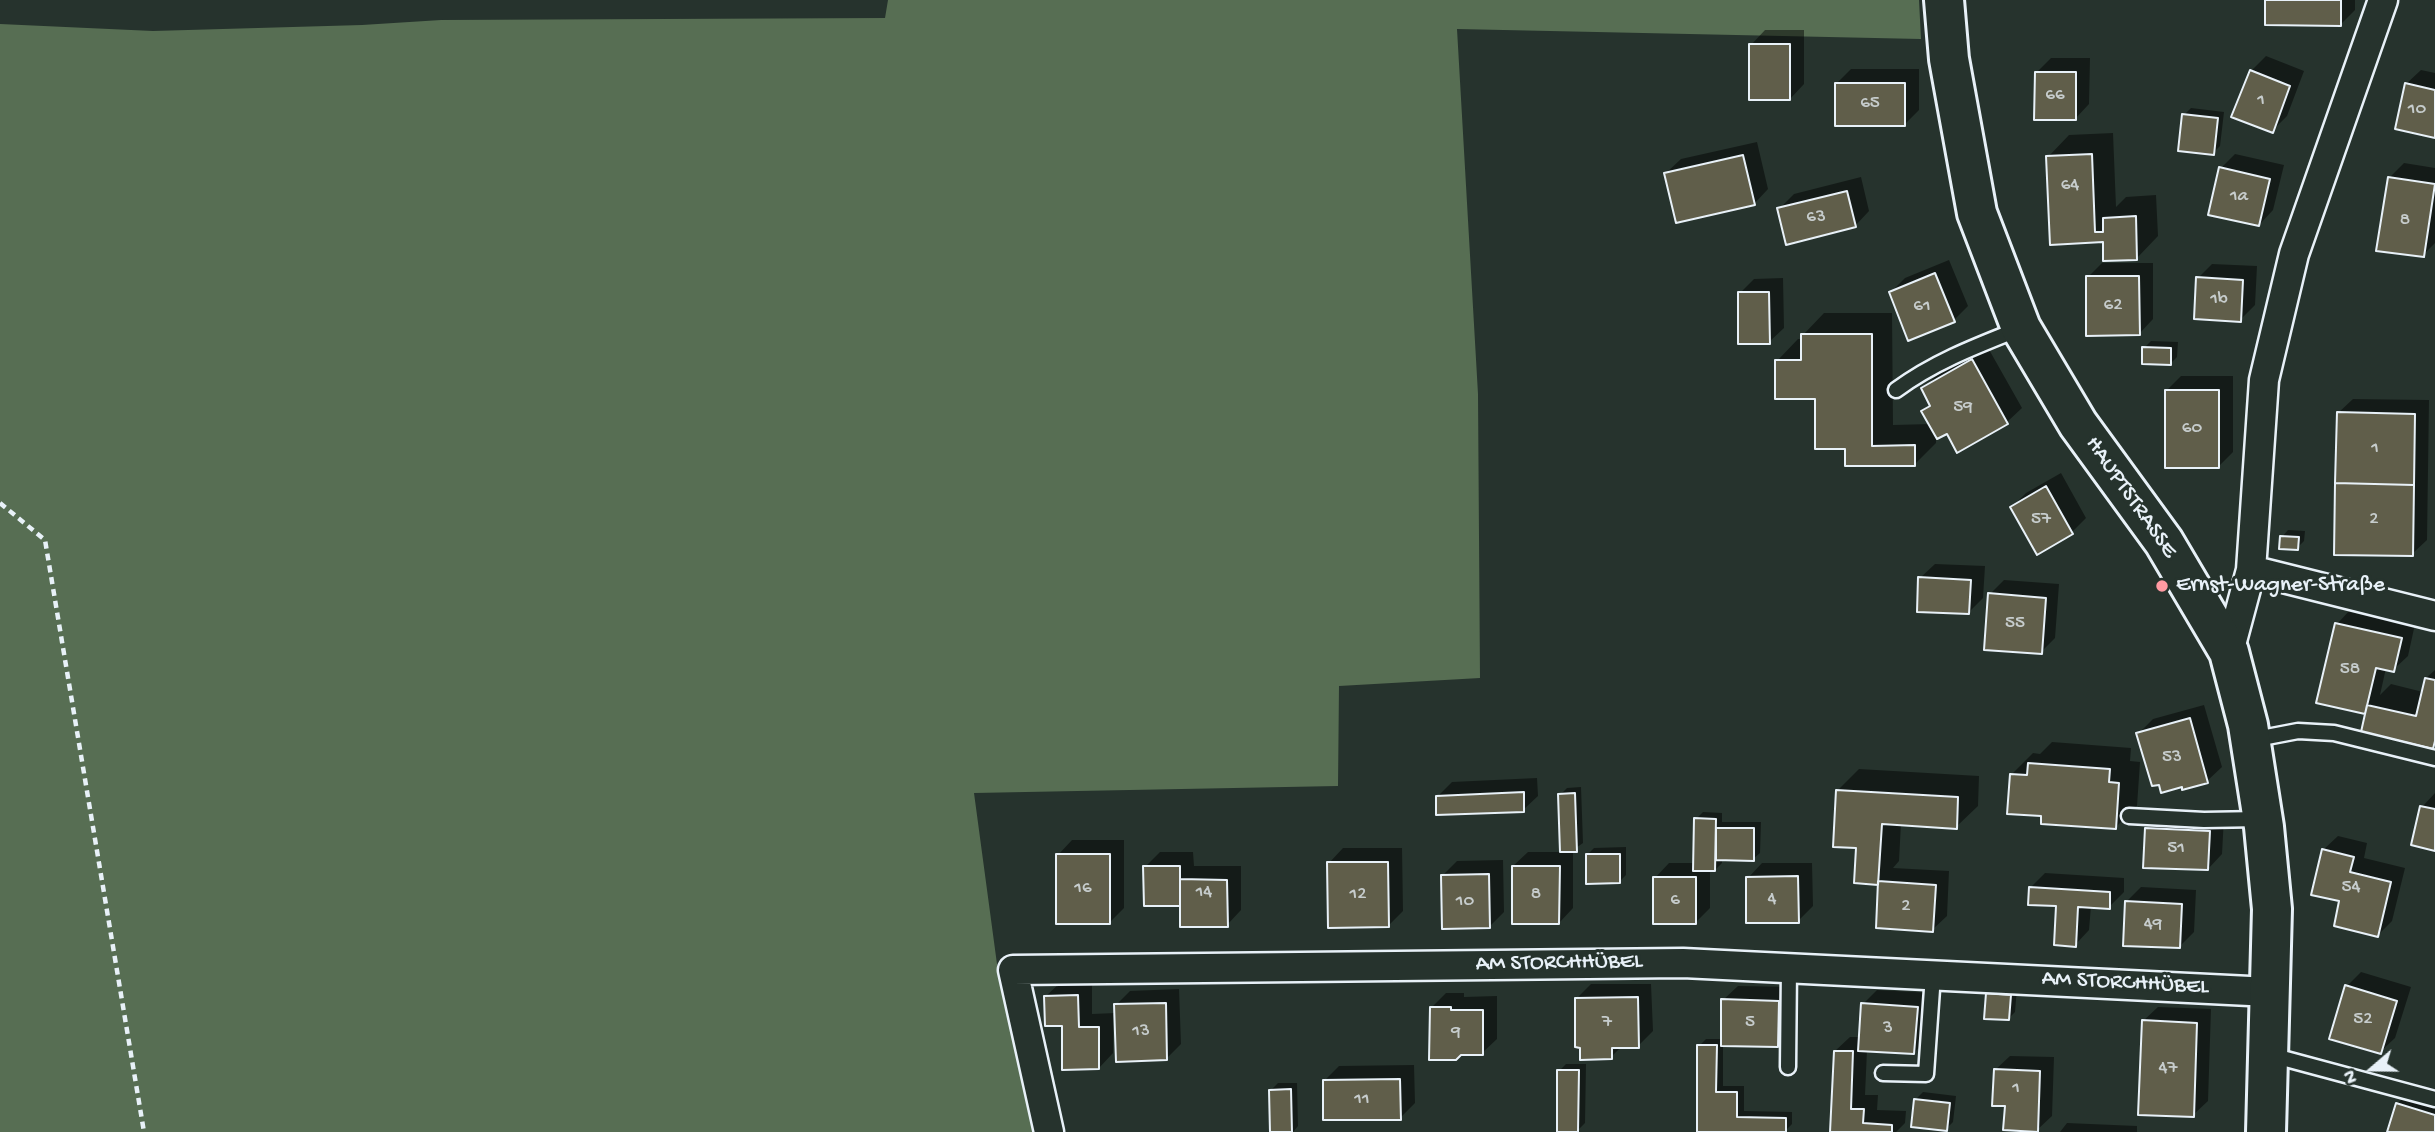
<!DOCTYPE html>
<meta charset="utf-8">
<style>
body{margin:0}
#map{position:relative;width:2435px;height:1132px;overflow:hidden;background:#26332d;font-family:"Gochi Hand",sans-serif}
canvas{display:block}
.north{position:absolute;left:2337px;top:1034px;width:70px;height:70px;-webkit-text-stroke:5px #26332d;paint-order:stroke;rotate:250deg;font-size:19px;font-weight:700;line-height:28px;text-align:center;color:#e8f1f8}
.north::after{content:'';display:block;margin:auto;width:24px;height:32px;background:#e8f1f8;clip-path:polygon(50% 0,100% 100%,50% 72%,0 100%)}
</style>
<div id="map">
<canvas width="2435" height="1132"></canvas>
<div class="north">N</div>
</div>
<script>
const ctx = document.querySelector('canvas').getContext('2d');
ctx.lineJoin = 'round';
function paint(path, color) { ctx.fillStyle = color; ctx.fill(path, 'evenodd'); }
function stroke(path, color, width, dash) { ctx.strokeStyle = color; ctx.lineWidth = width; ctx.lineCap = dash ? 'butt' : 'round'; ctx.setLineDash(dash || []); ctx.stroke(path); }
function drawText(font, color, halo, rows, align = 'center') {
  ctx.font = font + ' "Gochi Hand",sans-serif'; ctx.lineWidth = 6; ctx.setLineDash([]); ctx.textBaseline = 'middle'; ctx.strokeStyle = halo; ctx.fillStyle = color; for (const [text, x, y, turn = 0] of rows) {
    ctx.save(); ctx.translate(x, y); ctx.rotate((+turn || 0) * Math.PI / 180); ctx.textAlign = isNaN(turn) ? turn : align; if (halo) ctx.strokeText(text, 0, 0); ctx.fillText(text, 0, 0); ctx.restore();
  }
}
const green = new Path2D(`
 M888,0H1919L1921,39L1457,29L1478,394L1480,678L1339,686L1338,786L974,793L999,979L1033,1132H0V24L153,31L362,25L441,20L885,18Z`);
const shadow = new Path2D(`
 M2267,0H2355V10L2340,25Z
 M1765,30H1804V84L1790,99L1751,45Z
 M2266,56L2304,71L2287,116L2272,131L2251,71Z
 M2051,58H2090L2089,104L2075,119L2036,73Z
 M1851,69H1919V110L1905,124L1837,83Z
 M2421,70L2435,73V136L2406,84Z
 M2191,108L2224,112L2220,146L2213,153L2184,115Z
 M2113,133L2116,207L2126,197L2156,195L2158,236L2137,258L2104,241L2052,243L2048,157L2069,135Z
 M1757,142L1768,189L1754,204L1666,173L1681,159Z
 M2235,154L2284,165L2273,210L2259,225L2221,168Z
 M2404,163L2435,168V243L2423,255L2389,178Z
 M1861,177L1869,211L1855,226L1779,209L1794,194Z
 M1949,260L1968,306L1954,320L1891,292L1905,278Z
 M2102,263H2153V319L2139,334L2088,277Z
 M2212,264L2257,266L2255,305L2240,320L2198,278Z
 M1783,278L1784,328L1769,342L1740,293L1754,279Z
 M1824,313H1892L1893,425L1931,424L1923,411L1931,404L1923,389L1938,374L1987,346L2022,408L2007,422L1958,450L1947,431L1936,438V443L1915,464L1847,447L1816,397L1777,361L1798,339H1803V335Z
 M2151,341L2178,342L2177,357L2170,364L2144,348Z
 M2181,376H2233V452L2218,467L2167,390Z
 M2353,399L2429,400L2427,540L2412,554L2338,413Z
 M2061,473L2086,518L2072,532L2012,507L2026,493Z
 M2288,530L2305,531L2304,541L2297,548L2282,537Z
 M1935,564L1985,566L1983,598L1969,612L1920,578Z
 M2004,580L2059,584L2055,638L2041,652L1990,594Z
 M2351,609L2415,624L2408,656L2393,670L2386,668L2380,695L2391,684L2423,692L2426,678L2435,670V745L2432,747L2367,713L2337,624Z
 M2204,705L2222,767L2207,781L2138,734L2153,719Z
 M2052,742L2131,748L2130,761L2140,762L2137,806L2116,827L2043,815L2011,775L2033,753L2040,754Z
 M1859,769L1979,776L1978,806L1956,827L1901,823L1899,861L1893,868L1949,871L1947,916L1932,930L1880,883L1856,882L1858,846L1838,790Z
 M1537,778L1538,796L1523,810L1438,796L1452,782Z
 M1581,787L1583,843L1573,850V908L1559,923L1513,866L1528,852H1562L1560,795L1567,788Z
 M2435,793V849L2422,807Z
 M1703,812L1722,813V822H1761L1760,853L1753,859H1722V863L1715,870H1710V908L1696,922L1655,878L1669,863H1695L1696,819Z
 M2161,814L2224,817L2222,854L2208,869L2147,829Z
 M2338,836L2367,843L2364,858L2405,868L2392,921L2378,935L2342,900L2323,850Z
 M1072,840H1124V908L1110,922L1058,855Z
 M1626,847V875L1619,882L1587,855L1594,848Z
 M1343,848H1402L1403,911L1389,925L1329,863Z
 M1160,852H1193L1194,866H1241V910L1227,925L1182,904L1145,867Z
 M1503,860L1504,912L1489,927L1442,876L1457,861Z
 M1762,863H1812L1813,906L1798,921L1748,878Z
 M2045,873L2124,878V892L2109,907L2091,906L2089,930L2075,945L2058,904L2030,888Z
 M2141,887L2196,890L2194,932L2179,947L2127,901Z
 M2361,972L2411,987L2395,1038L2380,1052L2347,986Z
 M1092,981V1014L1116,1013V1005L1130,991L1179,989L1181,1044L1167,1058L1116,1014H1113V1053L1099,1068L1063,1024L1046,996L1061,982Z
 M1591,984H1651L1653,1031L1638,1046H1622L1611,1057L1576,999Z
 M1738,986L1793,987L1791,1031L1777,1046L1723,1044V1086H1744V1111L1792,1112V1124L1785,1131H1698L1699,1046L1706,1039H1722L1723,1000Z
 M1995,987L2017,988L2015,1012L2008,1019L1988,994Z
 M1877,990L1932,993L1928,1038L1914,1053L1867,1050L1865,1095H1878L1877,1110L1906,1111L1905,1123L1896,1132H1832L1835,1051L1850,1037H1861L1863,1004Z
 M1446,993H1464V997L1497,996V1039L1482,1053L1431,1008Z
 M2158,1007L2211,1009L2208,1101L2193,1115L2143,1021Z
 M2010,1056L2054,1057L2052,1116L2037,1130L2006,1105L1995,1070Z
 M1566,1064H1586L1585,1123L1578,1130L1559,1071Z
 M1414,1065L1415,1103L1400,1118L1324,1081L1339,1066Z
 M1278,1083H1297L1298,1126L1293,1132H1271V1090Z
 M2412,1089L2435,1097V1132H2389L2397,1104Z
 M1923,1092L1956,1096L1953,1122L1946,1129L1916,1099Z
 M2067,1123L2137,1126V1132H2060Z`);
const building = new Path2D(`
 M2265,0H2341V26L2265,25Z
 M1749,44H1790V100H1749Z
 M2250,70L2290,86L2273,133L2231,117Z
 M2035,72H2076V120H2034Z
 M1835,83H1905V126H1835Z
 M2405,83L2435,90V138L2395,129Z
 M2182,114L2218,118L2214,155L2178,151Z
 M2092,154L2095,232H2103V218L2136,216L2137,260L2103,261V242L2050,245L2046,156Z
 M1743,155L1755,205L1676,223L1664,173Z
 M2219,167L2270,179L2259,226L2208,215Z
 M2388,177L2435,184L2424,257L2376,251Z
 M1847,191L1856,227L1786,245L1777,208Z
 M1935,273L1955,322L1908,341L1889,292Z
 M2086,276H2139L2140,335L2086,336Z
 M2196,277L2243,280L2241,322L2194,319Z
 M1738,292H1769L1770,344H1738Z
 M1801,334H1872V446L1915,445V466H1845V449H1815V399H1775V360H1801Z
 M2142,347L2171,348V365L2142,364Z
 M1972,359L2008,424L1957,453L1947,434L1937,439L1921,411L1930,406L1921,388Z
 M2165,390H2219V468H2165Z
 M2337,412L2415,414L2414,485L2335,483Z
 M2335,483L2414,485L2413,556L2334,555Z
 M2046,486L2073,534L2037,555L2010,507Z
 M2280,536L2299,537L2298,550L2279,549Z
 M1918,577L1971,580L1969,614L1917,612Z
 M1988,593L2046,598L2042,654L1984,650Z
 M2335,623L2402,638L2394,672L2376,668L2365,714L2316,703Z
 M2425,678L2435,680V741L2433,749L2361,732L2367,705L2416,716Z
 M2190,718L2208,783L2182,790V787L2161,793L2159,785L2152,786L2136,733Z
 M2028,763L2110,769L2109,782L2119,783L2116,829L2041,824V816L2007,814L2010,774L2027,775Z
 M1836,790L1958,797L1957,829L1882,824L1878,885L1854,883L1856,848L1833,847Z
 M1524,792V812L1436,815V796Z
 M1575,793L1577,852H1560L1558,794Z
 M2420,806L2435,809V851L2411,845Z
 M1694,818L1716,819L1715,871H1693Z
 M1716,828H1754V861L1716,860Z
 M2145,828L2210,831L2208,870L2143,868Z
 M2322,849L2354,857L2350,872L2391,882L2378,937L2334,926L2339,901L2311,895Z
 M1056,854H1110V924H1056Z
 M1586,854H1620V883L1586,884Z
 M1327,862H1388L1389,927L1328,928Z
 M1143,866H1180V906H1144Z
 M1512,866H1560L1559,924H1512Z
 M1489,874L1490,928L1442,929L1441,875Z
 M1798,876L1799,923H1746V877Z
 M1653,877H1696V924H1653Z
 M1180,879L1227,880L1228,927H1180Z
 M1878,881L1936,885L1933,932L1876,928Z
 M2029,887L2110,892V909L2078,907L2076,947L2054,945L2056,906L2028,905Z
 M2125,901L2182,904L2180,948L2123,946Z
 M2345,985L2397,1001L2381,1054L2329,1039Z
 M1986,993L2011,995L2009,1020L1984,1019Z
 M1078,995L1079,1027H1099V1069L1062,1070V1026H1045L1044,996Z
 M1638,997L1639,1048H1612V1059L1580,1060V1048L1575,1047V998Z
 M1721,999L1779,1001L1778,1047L1721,1046Z
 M1166,1003L1167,1060L1116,1062L1114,1004Z
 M1861,1003L1918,1007L1914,1054L1858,1051Z
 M1430,1007H1451V1010H1483V1055H1461L1456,1060H1429Z
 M2142,1020L2197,1023L2194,1117L2138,1115Z
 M1697,1045H1717L1716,1092H1737V1117L1786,1118V1132H1697Z
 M1834,1051H1853L1851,1109H1864L1863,1123L1892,1125V1132H1830Z
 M1994,1069L2040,1071L2038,1132L2003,1130L2005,1106H1992Z
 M1557,1070H1579L1578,1132H1557Z
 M1400,1079L1401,1120H1323V1080Z
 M1291,1089L1292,1132H1270L1269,1090Z
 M1914,1099L1950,1103L1947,1131L1911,1127Z
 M2396,1103L2435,1115V1132H2387Z`);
const path = new Path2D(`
 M0,503L45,540L144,1132`);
const lane = new Path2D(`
 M1896,390C1934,362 1976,346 2019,329
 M2251,740L2298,731L2334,733L2435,758
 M2129,816L2204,820L2260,819
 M2271,1055L2435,1099
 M1788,1067L1789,968
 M1883,1073L1926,1074L1933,975`);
const street = new Path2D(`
 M2251,570L2435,616
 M2229,652L2251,570L2264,380L2294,254L2383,0
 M1049,1132L1013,970L1683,963L2270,992`);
const secondary = new Path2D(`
 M1944,0L1949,59L1977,213L2021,328L2078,424L2164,542L2229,652L2248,725L2264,827L2272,909L2266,1132`);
const markers = [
 [2162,586,7,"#ff9aa2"]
];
const numberNames = [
 ["66",2055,96],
 ["1",2261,101],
 ["65",1870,104],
 ["10",2417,110],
 ["64",2070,186],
 ["1a",2239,197],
 ["63",1816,218],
 ["8",2405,221],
 ["1b",2219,300],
 ["62",2113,306],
 ["61",1922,307],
 ["59",1963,408],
 ["60",2192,429],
 ["1",2375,449],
 ["57",2041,520],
 ["2",2374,520],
 ["55",2015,624],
 ["58",2350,670],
 ["53",2172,758],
 ["51",2176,849],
 ["54",2351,888],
 ["16",1083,889],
 ["14",1204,893],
 ["12",1358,895],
 ["8",1536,895],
 ["4",1772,900],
 ["6",1675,901],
 ["10",1465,902],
 ["2",1906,907],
 ["49",2153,925],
 ["52",2363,1020],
 ["7",1607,1023],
 ["5",1750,1023],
 ["3",1888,1029],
 ["13",1141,1032],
 ["9",1456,1033],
 ["47",2168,1069],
 ["1",2016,1089],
 ["11",1362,1100]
];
const streetNames = [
 ["HAUPTSTRASSE",2130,498,55],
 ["AM STORCHHÜBEL",1559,964,-1],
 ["AM STORCHHÜBEL",2125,984,3]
];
const poiNames = [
 ["Ernst-Wagner-Straße",2176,586]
];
paint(green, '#576e53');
paint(shadow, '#0007');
paint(building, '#605e4a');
stroke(building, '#e8f1f8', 2);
stroke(lane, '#e8f1f8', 19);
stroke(street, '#e8f1f8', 33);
stroke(secondary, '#e8f1f8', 44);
stroke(path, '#e8f1f8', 4.5, [7, 5]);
stroke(lane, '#26332d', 14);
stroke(street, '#26332d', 28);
stroke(secondary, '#26332d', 38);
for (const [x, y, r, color] of markers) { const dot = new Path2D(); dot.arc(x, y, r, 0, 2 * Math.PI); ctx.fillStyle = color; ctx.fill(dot); stroke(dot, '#26332d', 2.5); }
drawText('19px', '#c6cccc', null, numberNames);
drawText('23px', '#e8f1f8', '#26332d', streetNames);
drawText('23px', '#e8f1f8', '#26332d', poiNames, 'left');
</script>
